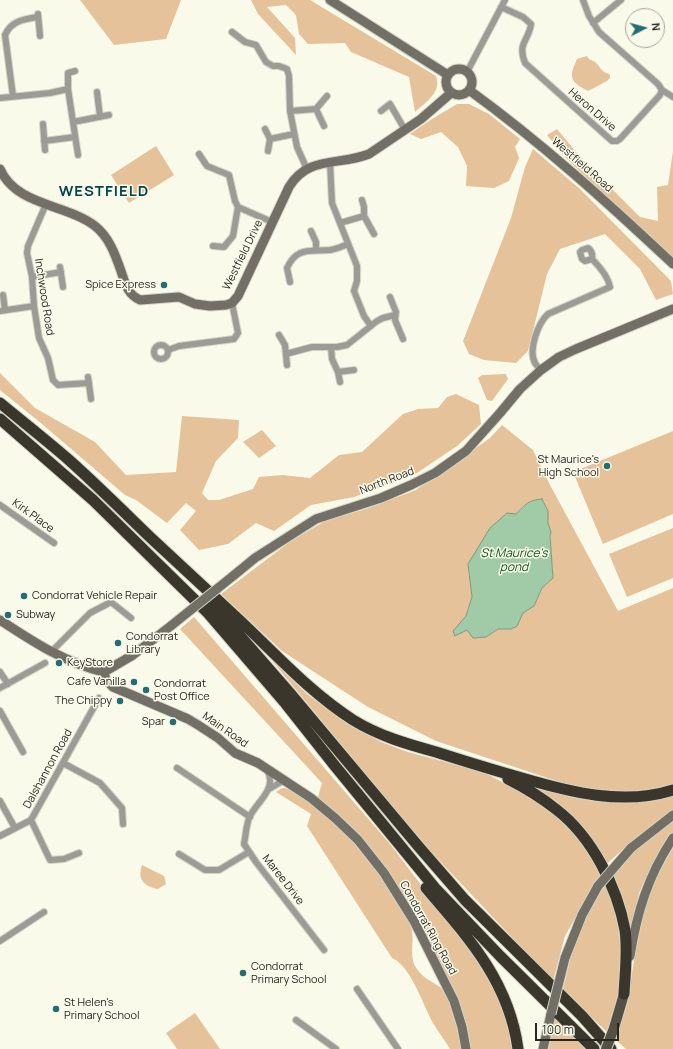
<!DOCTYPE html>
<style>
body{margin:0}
#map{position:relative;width:673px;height:1049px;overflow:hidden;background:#f9faea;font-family:Manrope,sans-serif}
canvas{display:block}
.north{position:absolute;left:625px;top:8px;width:40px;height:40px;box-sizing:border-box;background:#f9faea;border:1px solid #a5a69a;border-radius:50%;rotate:84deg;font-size:11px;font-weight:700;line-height:16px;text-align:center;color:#272722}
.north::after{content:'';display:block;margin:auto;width:14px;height:18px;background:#236d75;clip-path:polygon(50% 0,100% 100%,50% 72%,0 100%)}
.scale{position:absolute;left:535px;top:1023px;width:84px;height:18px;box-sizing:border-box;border:2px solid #272722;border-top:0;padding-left:5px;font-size:12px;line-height:14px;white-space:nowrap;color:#272722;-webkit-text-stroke:3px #f9faea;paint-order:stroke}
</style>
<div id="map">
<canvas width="673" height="1049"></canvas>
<div class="north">N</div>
<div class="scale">100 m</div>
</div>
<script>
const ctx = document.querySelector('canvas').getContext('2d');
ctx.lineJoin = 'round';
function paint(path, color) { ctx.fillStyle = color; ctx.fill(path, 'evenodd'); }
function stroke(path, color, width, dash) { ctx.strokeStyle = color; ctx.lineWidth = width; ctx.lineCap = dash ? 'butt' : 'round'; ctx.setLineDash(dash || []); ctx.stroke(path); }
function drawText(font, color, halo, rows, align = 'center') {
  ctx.font = font + ' Manrope,sans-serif'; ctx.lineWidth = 3; ctx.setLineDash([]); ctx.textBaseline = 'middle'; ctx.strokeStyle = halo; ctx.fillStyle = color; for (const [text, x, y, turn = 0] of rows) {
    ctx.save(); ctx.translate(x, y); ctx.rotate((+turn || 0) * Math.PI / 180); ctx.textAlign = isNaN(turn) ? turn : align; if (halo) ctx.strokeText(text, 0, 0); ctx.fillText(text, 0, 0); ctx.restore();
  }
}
const green = new Path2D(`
 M80,0H181L166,39L114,45Z
 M251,0H310L436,76C442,92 426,102 415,112L409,77L351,52L345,43L308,44L299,34L296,15L286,5L267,7L295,38L296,55L258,14Z
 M587,56L589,59C599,63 597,65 603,71C605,73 608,73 610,75V78L607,81L588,91C569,81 569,77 577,59Z
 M457,104H469L489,114L520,139L515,147L519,158L509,181L494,188L466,186L467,166L458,147L441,132L421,139L410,134L432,119Z
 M557,129L581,158L640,217L658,221L657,187L668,185L673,151V260L566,158L547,135Z
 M156,146L174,175L129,203L111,175Z
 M533,149L580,189L671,281L673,294L656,300L640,269L605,234L560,249L547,274L528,351L516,363L484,360L469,354L463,341L511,218L525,167Z
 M0,373L35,408L95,442L126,475L176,472L182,416L239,420L238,438L216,461L202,493L208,500H219L253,489L259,477L282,475L310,478L339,455L362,452L403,414L418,409L438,408L447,397L456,394L479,405L481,424L457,446L414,475L354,497L311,505L274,531L256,523L228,544L199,550L180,530L196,511L186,503L167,523L136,500L125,495L42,424L0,390Z
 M506,374L508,379L492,401L487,400L478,378L482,375Z
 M502,425L533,450L549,483L618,611L673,588V787L620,794L572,786L436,741L368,707L282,651L221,594L291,541L327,520L366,509L416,490L490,438ZM525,504L548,511V523L551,532L550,536L553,578L542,588L534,606L523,613L516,626L511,629H498L486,637L467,630L453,631L466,616L472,597L468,564Z
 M262,430L276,446L259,458L243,442Z
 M673,431V514L603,544L573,472Z
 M673,528V578L627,597L609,554Z
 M194,617L390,844L428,894L475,950L502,999L515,1049H470L459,1005L444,969L423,931L381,862L349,824L318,797L322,783L180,629Z
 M269,657L307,694L343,721L381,742L408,752L483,772L525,794L568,825L592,858L600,875L565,936L553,981L419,839Z
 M538,787L561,794H673V812L625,847L607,864L580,824L556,801L533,788Z
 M282,788C291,788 297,794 304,798C343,824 375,863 398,903C402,911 408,919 411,927C415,939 409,955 415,966C421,977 431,981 440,987C450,994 462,1037 463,1049H450C445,1040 438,1032 433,1023C423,1005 411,966 392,958L307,826L311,814L276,792Z
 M673,820V834L650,869L639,893L629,938L612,876L629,855Z
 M673,848V1049H626L616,1040L627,1004L640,924L649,890Z
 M142,865L164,876L166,884L158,889C144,886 137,880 142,865Z
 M606,884L616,911L622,941L621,993L608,1033L563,990L573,947L588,911Z
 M195,1013L220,1049H177L166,1033Z
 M555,1014L589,1049H549Z`);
const water = new Path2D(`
 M542,499L548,511V523L551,532L550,536L553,578L542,588L534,606L523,613L517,626L511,629H498L486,637L473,638L467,630L455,636L453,631L466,616L472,597L468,564L490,528L507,513L516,514C525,504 529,500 542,499Z`);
const street = new Path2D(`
 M501,7L523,17L531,24C529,41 517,42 525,63L612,141H617L620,139L660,95L662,90L658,84L599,32L589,16L583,0
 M38,14L40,36
 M593,23L621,0
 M232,32L245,42L256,45L266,62L273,66H279L287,69L289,76L290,111L297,147L307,169
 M75,71L68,73V89L78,155
 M467,72L505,0
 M662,90L673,97
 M97,92L100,117
 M13,96L5,35C11,21 24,19 38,17
 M0,98L50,93L68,89
 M316,109L324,126
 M290,111L316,109L327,96
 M381,111L390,104L405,130
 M73,122L109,115
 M43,124L45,150
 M265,129L270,139L268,151
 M270,139L294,134
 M44,141L75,137
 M199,154L207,166L229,175L235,201L238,207L272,222
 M330,162L332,203L357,266V281L354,291L364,316L371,326
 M362,200L364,207V216L374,234
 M46,204L28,246L27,253L32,277L34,306L39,338L48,358L53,380L58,385L89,383
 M340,223L364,216
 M311,231L316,242V250
 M213,246L224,247L233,236L238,207
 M60,267L63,287
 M32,277L61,272
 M290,282L287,268C297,246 311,252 330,250C336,249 343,246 348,244
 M3,295L5,310
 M390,297L396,312L395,320L403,339
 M0,311L34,306
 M279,335L285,345L287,365
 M154 352a7 7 0 1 1 14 0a7 7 0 1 1-14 0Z
 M331,347L332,359L338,372L340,382
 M168,350L179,346L234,339L238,333L232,303
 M286,354L312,347H337L347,345L377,321L383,318L395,315
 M541,370C539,368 536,365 535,363C528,350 538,323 548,314L610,287C608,276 600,267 592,259L585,261L582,259L580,252L582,250L588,248C592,251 593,254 592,259
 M338,372L354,370
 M88,377L91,399
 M0,505L54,543
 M51,652L90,613L111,602L131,618
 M0,672L8,684
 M0,688L45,663
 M0,711L23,752
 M63,763L100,783L122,808L123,824
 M177,768L250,817
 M267,770C278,788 257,802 250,816C246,824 246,835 244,844L256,862L324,950
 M269,789L281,782H287
 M0,801L15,828
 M31,820L50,860L64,859L79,853
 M0,836L31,820L99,698
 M179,854L205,870H219L249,852
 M0,941L44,912
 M357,989L398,1049
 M296,1020L336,1049`);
const secondary = new Path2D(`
 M330,0L448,75
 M446 82a13 13 0 1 1 26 0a13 13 0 1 1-26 0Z
 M469,90C542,143 608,203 673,264
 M0,169C16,206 67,204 95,226C109,237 115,254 121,271C125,283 127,294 140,300L179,297L195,304L210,306L226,305L232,303L238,296L289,187C308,155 340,166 369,154L421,119L451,93
 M233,576L255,558L316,519L381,498L411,485L435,473L466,451L500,413L520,389L541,370L559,357L576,349L673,309
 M0,620C32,641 65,663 104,672
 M104,672L106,680L113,687L188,719L198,725L218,738L235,753L258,763L311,798L335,818L358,840L384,873L414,921L454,1001L462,1027L466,1049
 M104,672L133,655L172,625
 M631,848L673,815
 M630,956C637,912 648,876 673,838
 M565,958L582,915L598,886
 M543,1049L551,1014`);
const primary = new Path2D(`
 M614,1028L624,994`);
const highway = new Path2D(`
 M0,403C23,422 46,440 69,460C97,485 124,512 151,538C179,564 207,590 234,615C273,651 308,691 353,720C379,736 407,744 436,752C464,761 493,770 522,778C570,792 623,806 673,790
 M0,419L93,500L207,612L286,704L335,766L435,888L500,956L594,1049
 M208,599L290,693L419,847L465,900L582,1016L611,1049
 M508,779C526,788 542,798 557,810C592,837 617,887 625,930C628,951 625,973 624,994
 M426,888C469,938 509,982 518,1049`);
const secondaryBridge = new Path2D(`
 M172,625L233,576
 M598,886L631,848
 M551,1014L565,958`);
const primaryBridge = new Path2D(`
 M606,1049L614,1028`);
const markers = [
 [164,285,4,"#236d75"],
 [607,466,4,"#236d75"],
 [24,596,4,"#236d75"],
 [8,615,4,"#236d75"],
 [118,643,4,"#236d75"],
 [59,663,4,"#236d75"],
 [134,682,4,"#236d75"],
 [146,690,4,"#236d75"],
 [120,701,4,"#236d75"],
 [173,722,4,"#236d75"],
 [243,973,4,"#236d75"],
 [56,1009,4,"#236d75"]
];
const streetNames = [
 ["Heron Drive",592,110,41],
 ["Westfield Road",582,165,41],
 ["Westfield Drive",243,255,-64],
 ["Inchwood Road",44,297,81],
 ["North Road",387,481,-21],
 ["Kirk Place",33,516,36],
 ["Main Road",225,730,35],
 ["Dalshannon Road",48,769,-61],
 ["Maree Drive",283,880,52],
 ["Condorrat Ring Road",428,928,61]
];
const poiNames = [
 ["Spice Express",156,285,"right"],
 ["St Maurice's",599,460,"right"],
 ["High School",599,473,"right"],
 ["Condorrat Vehicle Repair",32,596],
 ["Subway",16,615],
 ["Condorrat",126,637],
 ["Library",126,650],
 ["KeyStore",67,663],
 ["Cafe Vanilla",126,682,"right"],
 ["Condorrat",154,684],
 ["Post Office",154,697],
 ["The Chippy",112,701,"right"],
 ["Spar",165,722,"right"],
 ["Condorrat",251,967],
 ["Primary School",251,980],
 ["St Helen's",64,1003],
 ["Primary School",64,1016]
];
const waterNames = [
 ["St Maurice's",514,554],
 ["pond",514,568]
];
const districtNames = [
 ["WESTFIELD",104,192]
];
paint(green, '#e5c299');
paint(water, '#a1cba6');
stroke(water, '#7c9a7e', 1);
stroke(street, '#d3d4c6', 8);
stroke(secondary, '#d3d4c6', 11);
stroke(primary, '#d3d4c6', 12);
stroke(highway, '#d3d4c6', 13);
stroke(street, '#9d9b95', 6);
stroke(secondary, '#726f66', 9);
stroke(primary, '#545045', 10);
stroke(highway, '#3a362b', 11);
stroke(secondaryBridge, '#d3d4c6', 11, []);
stroke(primaryBridge, '#d3d4c6', 12, []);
stroke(secondaryBridge, '#726f66', 9);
stroke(primaryBridge, '#545045', 10);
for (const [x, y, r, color] of markers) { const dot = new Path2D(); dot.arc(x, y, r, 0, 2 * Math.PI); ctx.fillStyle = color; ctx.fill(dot); stroke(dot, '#f9faea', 1.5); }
drawText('11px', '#272722', '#f9faea', streetNames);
drawText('11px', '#272722', '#f9faea', poiNames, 'left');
drawText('italic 12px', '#135122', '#f9faea', waterNames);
ctx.letterSpacing = '1px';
drawText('bold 15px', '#03454c', '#f9faea', districtNames);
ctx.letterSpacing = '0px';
</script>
